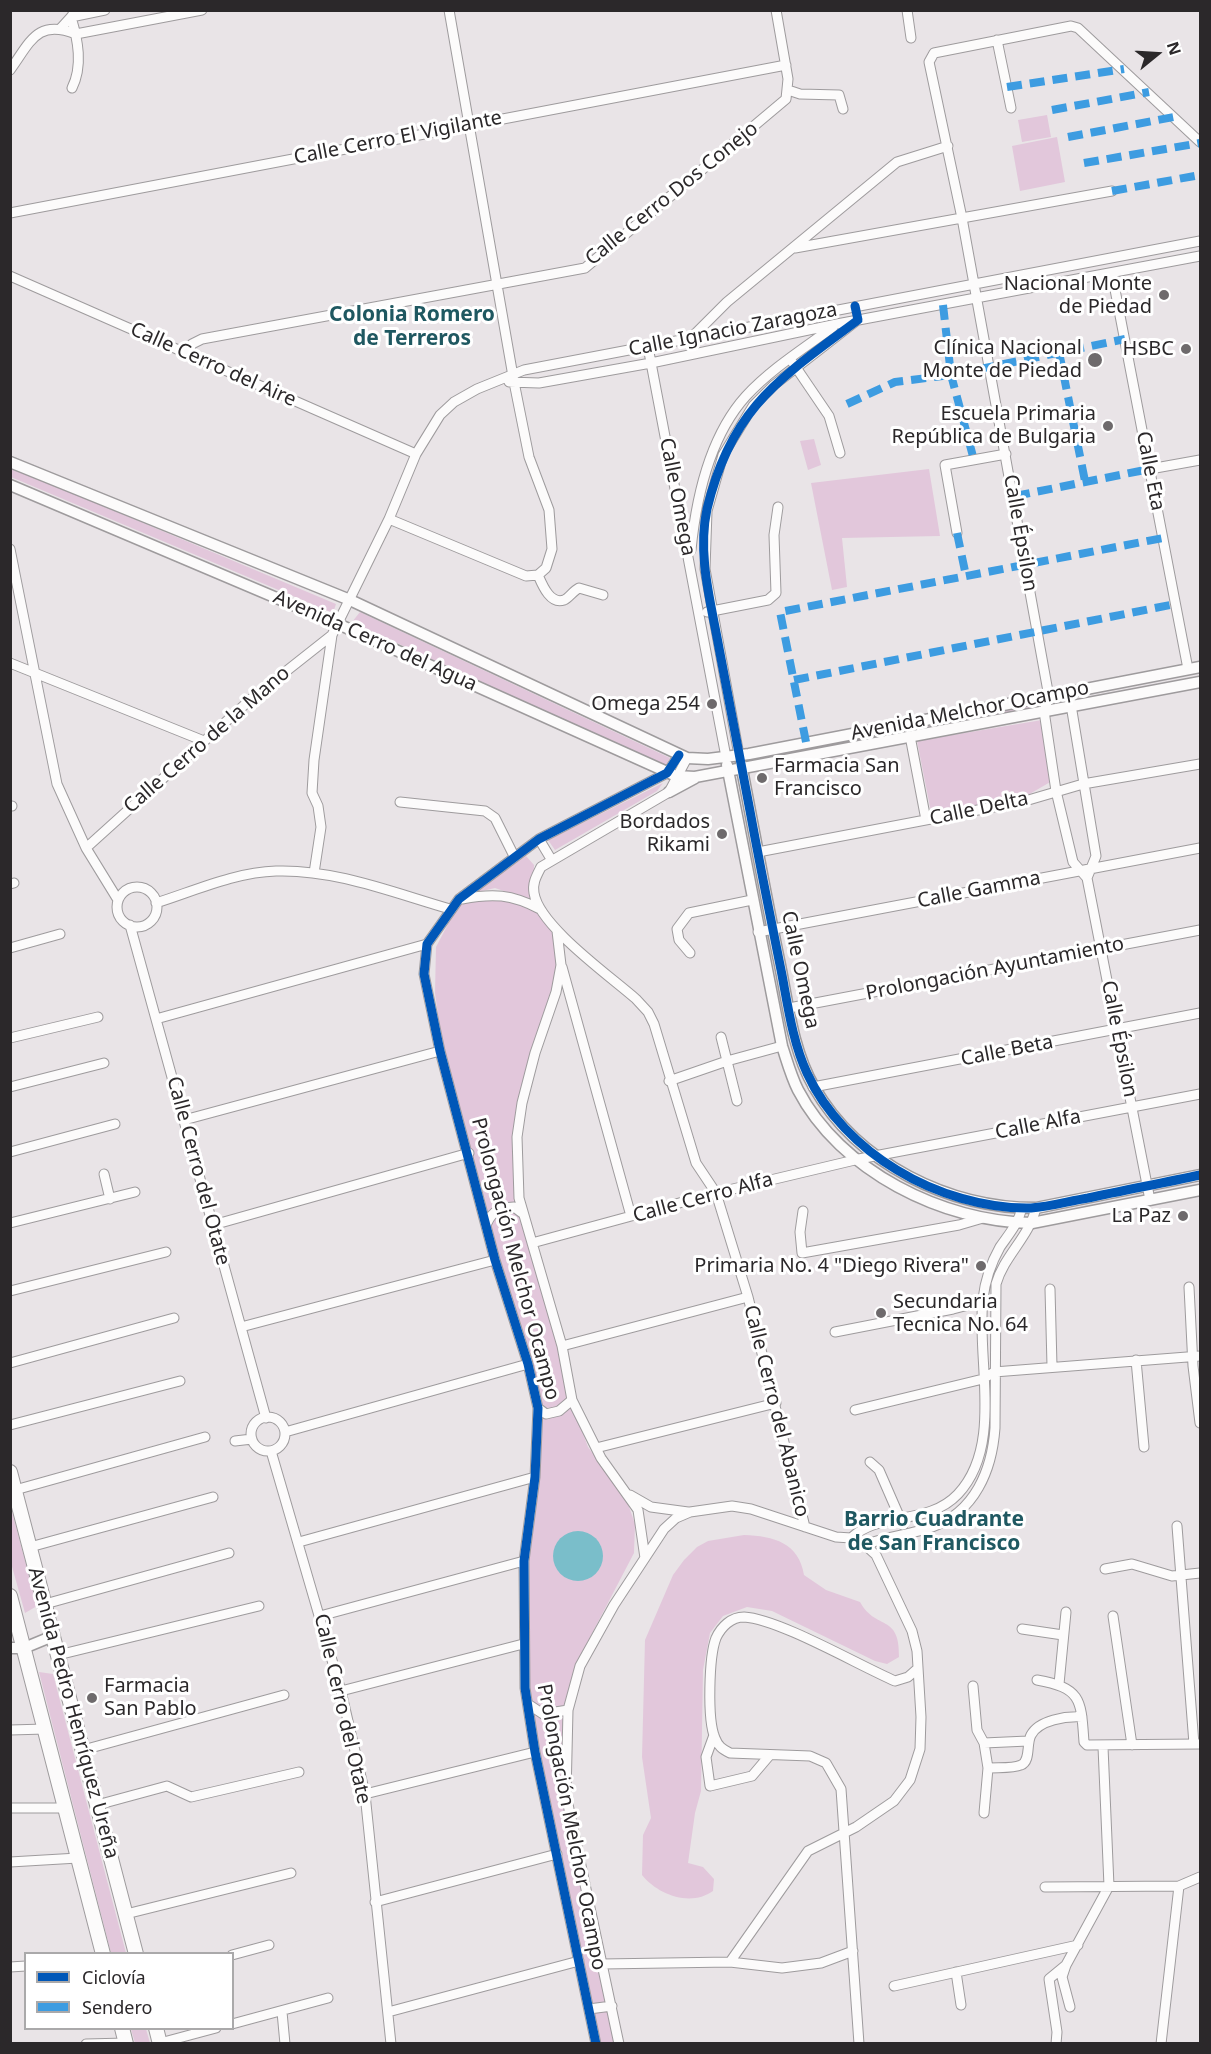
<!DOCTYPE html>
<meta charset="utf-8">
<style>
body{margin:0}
#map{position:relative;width:1211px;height:2054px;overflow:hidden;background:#e9e4e7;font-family:"Noto Sans",sans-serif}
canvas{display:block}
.frame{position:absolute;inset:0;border:12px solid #2b282a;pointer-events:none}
.legend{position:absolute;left:24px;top:1952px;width:210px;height:78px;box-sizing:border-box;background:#fff;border:2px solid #aaa9aa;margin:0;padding:8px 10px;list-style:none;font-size:18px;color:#2b282a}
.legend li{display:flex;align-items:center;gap:12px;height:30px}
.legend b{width:30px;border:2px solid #aaa9aa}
.north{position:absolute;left:1127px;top:24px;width:60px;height:60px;-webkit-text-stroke:4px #fff;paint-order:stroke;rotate:72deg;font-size:16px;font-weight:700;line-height:24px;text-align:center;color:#2b282a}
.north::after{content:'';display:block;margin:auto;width:21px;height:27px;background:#2b282a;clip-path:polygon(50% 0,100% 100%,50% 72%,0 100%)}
</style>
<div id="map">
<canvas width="1211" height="2054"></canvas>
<div class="frame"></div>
<ul class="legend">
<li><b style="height:8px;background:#0057b8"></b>Ciclovía</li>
<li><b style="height:8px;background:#3d9ce1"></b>Sendero</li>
</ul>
<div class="north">N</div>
</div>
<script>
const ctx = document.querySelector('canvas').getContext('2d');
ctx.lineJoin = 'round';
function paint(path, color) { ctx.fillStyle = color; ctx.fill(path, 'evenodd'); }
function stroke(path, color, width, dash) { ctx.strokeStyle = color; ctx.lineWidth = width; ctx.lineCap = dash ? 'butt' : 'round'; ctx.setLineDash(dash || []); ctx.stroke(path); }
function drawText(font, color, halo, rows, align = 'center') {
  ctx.font = font + ' "Noto Sans",sans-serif'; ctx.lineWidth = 6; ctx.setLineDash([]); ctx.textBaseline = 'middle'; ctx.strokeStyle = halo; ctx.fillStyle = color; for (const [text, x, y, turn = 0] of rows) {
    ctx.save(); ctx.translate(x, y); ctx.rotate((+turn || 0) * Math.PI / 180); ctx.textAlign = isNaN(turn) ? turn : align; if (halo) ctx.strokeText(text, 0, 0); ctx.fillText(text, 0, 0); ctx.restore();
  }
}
const green = new Path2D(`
 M1047,115L1051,137L1022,142L1018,120Z
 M1057,137L1065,182L1020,191L1012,146Z
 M814,439L821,465L808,470L800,441Z
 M10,467L336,604L333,613L11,477Z
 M929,469L940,536L842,538L847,587L832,590L811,483Z
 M360,612L670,758L664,768L352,622Z
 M1040,702L1038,708L745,763L746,757Z
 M1042,720L1052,781L1021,799L932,817L917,741Z
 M663,783L657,791L555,850L548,840Z
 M526,856L534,865L533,901L495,888L473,893Z
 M492,896L533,909L545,921L557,941L559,966L551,1006L523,1090L516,1180L561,1347L571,1401L588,1447L626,1498L635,1524L634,1553L575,1666L564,1730L563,1797L619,2043H599L537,1749L530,1691L528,1561L540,1478V1409L499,1266L485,1200L443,1051L435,993L436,947L457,907L478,898Z
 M11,1508L37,1606L25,1613L11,1563Z
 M744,1535C774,1536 799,1543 804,1575L826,1590L860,1602C876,1631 900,1613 899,1657L887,1664L875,1661L772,1611L747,1607L723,1616L710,1633L703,1670L701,1791L695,1813L688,1863L703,1867L714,1879L713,1891C691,1907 658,1895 642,1875L643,1835L651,1818L642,1757L645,1640L673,1575L684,1560L697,1547L708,1541Z
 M39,1672L53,1674L126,1953H111Z
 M131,2029H146L150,2043H135Z`);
const water = new Path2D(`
 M553 1556a25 25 0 1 1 50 0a25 25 0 1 1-50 0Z`);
const minor = new Path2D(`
 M907,10L911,38
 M61,28L71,17L105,10
 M997,40L1011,108
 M10,70C31,41 37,19 76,34L202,10
 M72,88C83,66 78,40 71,17L76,10
 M788,90L800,94L839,95L843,109
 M10,213L786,65
 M795,248L1112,191
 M1112,274L1188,669
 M10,276L416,454
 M689,340L727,302L897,162L948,146
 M648,347L726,757
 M187,354L192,344L202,339L585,268L786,99L788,79L776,10
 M793,363L829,416L840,453
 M509,382L539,383L651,363L837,324L1200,256
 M1150,469L1200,460
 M389,519L526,576L538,575L546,568L552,549L549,510L529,457L514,382L449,10
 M957,533L945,465L1006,454
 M10,549L57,784L86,848L118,900
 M691,550C696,499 710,436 746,396C771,369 803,349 833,327
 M538,575C542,584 550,605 564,600C569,598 573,591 579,588L603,595
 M707,612L768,600L776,593L774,535L778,507
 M10,663L204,741
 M1069,693L1096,856L1087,878L1150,1200
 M910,736L926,820
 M739,755L705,569L707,511L723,455L753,406L774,385L855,322
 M687,758L669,792L541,867C537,875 532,883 534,893C539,926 610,976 636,999L648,1012L654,1024L696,1163L716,1193L748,1297L805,1527
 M400,802L485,811L495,818L514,856
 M10,806H12
 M539,839L551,859
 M86,848L251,699L332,635
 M758,852L1025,801L1083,784L1200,764
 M314,873L321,827L318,806L312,793L314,760L332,635L389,519L416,454L440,415L454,402L477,389L524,370L1200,241
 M1087,878L1073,862L1056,791L1044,711L1049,697L962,218L929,62L934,53L1071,26L1078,28L1200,142
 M10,884L14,883
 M117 907a20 20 0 1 1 40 0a20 20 0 1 1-40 0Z
 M462,899C493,893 511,894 540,909
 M156,903C194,891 236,872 276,871C335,869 394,893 450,909
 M130,925L266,1418
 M557,931L561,965L556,992L535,1053L522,1103L517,1137L519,1198L562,1346L572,1400L601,1458L638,1510L645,1558
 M758,932L1200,848
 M10,948L60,934
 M690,953L679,940L677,929L689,913L752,900
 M562,967L631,1216
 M789,1008L1200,930
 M156,1019L427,944
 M721,1037L737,1101
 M10,1038L98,1017
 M669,1081L727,1061L782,1046
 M10,1087L104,1063
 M813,1087L1200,1013
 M184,1120L440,1051
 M10,1152L115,1124
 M104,1174L110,1199
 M803,1211L800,1232L802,1253L959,1225L983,1218
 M10,1223L135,1192
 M487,1223C493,1210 500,1208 514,1207L522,1213
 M213,1225L469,1153
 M532,1243L716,1193L859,1159L1200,1094
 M1189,1287L1193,1366L1200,1423
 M1050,1289L1052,1366
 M10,1291L166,1252
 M241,1327L495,1260
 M835,1332L953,1309L988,1300
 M562,1346L748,1297
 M1136,1360L1144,1447
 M10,1363L174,1318
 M538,1408L546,1414L559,1411L572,1400
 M855,1410L983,1379L994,1372L1200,1356
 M251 1434a17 17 0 1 1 34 0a17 17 0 1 1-34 0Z
 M10,1425L180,1381
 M285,1432L528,1364
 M235,1441L252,1439
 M596,1448L776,1403
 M271,1451L341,1691L365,1794L391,2044
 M870,1462L879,1470L903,1525
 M15,1490L205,1437
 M630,1495L651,1507L688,1512
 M1177,1526L1194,1744
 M851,1538C879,1511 928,1526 958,1494C1004,1445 976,1359 983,1299C985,1281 991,1263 1000,1247C1009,1234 1018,1224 1022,1208
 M299,1542L535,1477
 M865,1545C887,1536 910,1535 932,1527C975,1512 992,1470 995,1428L996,1284C1004,1256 1029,1237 1036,1208
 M30,1547L213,1497
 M1105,1569L1132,1564L1172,1576L1200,1573
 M45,1604L229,1553
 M320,1616L524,1561
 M1113,1616L1132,1745
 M1022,1629L1063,1635
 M58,1655L259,1606
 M1037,1680C1082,1688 1081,1700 1084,1742L1087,1745L1200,1744
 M1059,1684L1066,1612
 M973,1686L977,1730L984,1743L988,1768L984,1813
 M341,1691L523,1644
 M528,1704L543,1714L568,1710
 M10,1730L45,1729
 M714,1735L706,1757L710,1786L752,1776L769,1756
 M984,1743L1028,1741
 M83,1750L284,1695
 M988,1768C997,1767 1012,1769 1021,1765C1031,1761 1026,1744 1031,1735C1039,1720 1066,1716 1082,1717
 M365,1794L535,1752
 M97,1805L167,1786L191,1797L299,1772
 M10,1808H65
 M10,1862L78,1858
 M1045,1887L1179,1886L1200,1877
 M375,1902L557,1854
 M126,1914L291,1873
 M232,1955L269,1945
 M602,1964L730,1962L782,1968L821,1963L853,1951
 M10,1967L26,1966
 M956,1972L961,2005
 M894,1986L1078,1945
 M1070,2007L1062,1977L1066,1965L1109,1886L1103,1747
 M589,2009L612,2006
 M282,2012L285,2044
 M388,2012L579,1961
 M232,2024L328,1998
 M160,2043L216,2028
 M86,2044L126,2043
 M596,2044L535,1752L525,1688L524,1561L535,1477L538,1408L528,1364L495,1260L440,1051L424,974L427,944L459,899L539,839L667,773L679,755
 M619,2044L566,1795L568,1710L580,1666L614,1605L664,1529L676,1518L690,1512L732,1506L751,1509L836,1537L851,1538L865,1545L876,1555L912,1631L917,1651L921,1717L920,1749L910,1780L894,1801L856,1827L808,1851L730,1962
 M859,2044L841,1789L826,1763L810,1756L730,1753C722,1749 718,1746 715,1738C707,1720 709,1656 716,1638C721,1627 731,1617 744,1617C779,1619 858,1665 895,1681L908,1677L917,1669
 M1056,2044L1057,2032L1049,1979L1066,1965
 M1161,2044L1179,1886`);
const tertiary = new Path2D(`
 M10,462L350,600L687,758L708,759L749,754L1200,667
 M10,485L338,624L676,776L695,777L1200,682
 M741,764C754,831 766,898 780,965C788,1005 793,1051 814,1087C858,1164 949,1208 1036,1208L1200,1175
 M727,765L782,1046C787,1061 791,1076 798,1090C840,1171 943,1222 1032,1223L1200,1190
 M669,792L695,778
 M10,1648H24L53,1636`);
const primary = new Path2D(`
 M10,1472L136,1954
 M10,1596L103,1954
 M122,2028L126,2044
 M156,2028L160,2044`);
const quiet = new Path2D(`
 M1007,87L1124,69
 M1052,110L1149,92
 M1068,137L1174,117
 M1084,163L1200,143
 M1112,191L1200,175
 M943,305L951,375L974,460
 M1059,352L1085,481
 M847,404L895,382L951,375L1125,339
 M1015,496L1150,469
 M957,533L966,576
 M794,680L1175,604
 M806,742L780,612L1163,538`);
const cycleway = new Path2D(`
 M855,306L858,320C779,379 731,408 707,509C697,555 711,603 719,648C729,703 740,757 750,811C760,866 771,920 782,975C788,1007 793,1043 807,1073C825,1113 860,1148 897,1170C936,1194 986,1209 1031,1208C1050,1207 1069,1201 1088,1198C1125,1190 1163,1183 1200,1175
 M596,2044L535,1752L525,1688L524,1561L535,1477L538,1408L528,1364L495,1260L440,1051L424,974L427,944L459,899L539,839L667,773L679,755`);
const markers = [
 [1164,295,6,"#6e6a6c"],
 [1186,349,6,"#6e6a6c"],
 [1095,360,8,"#6e6a6c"],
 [1108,426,6,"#6e6a6c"],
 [712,704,6,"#6e6a6c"],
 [762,778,6,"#6e6a6c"],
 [722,834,6,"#6e6a6c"],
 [1183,1216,6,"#6e6a6c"],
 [981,1266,6,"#6e6a6c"],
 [881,1313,6,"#6e6a6c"],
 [92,1698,6,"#6e6a6c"]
];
const streetNames = [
 ["Calle Cerro El Vigilante",398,138,-11],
 ["Calle Cerro Dos Conejo",672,194,-39],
 ["Calle Ignacio Zaragoza",733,330,-11],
 ["Calle Cerro del Aire",213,365,24],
 ["Calle Eta",1150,471,79],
 ["Calle Omega",677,497,79],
 ["Calle Épsilon",1020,533,80],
 ["Avenida Cerro del Agua",375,641,24],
 ["Avenida Melchor Ocampo",970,711,-11],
 ["Calle Cerro de la Mano",207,740,-41],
 ["Calle Delta",979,809,-12],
 ["Calle Gamma",979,890,-11],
 ["Prolongación Ayuntamiento",995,969,-11],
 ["Calle Omega",800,970,78],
 ["Calle Épsilon",1119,1039,79],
 ["Calle Beta",1007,1051,-11],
 ["Calle Alfa",1038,1125,-11],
 ["Calle Cerro del Otate",198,1171,75],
 ["Calle Cerro Alfa",703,1198,-15],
 ["Prolongación Melchor Ocampo",515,1259,75],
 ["Calle Cerro del Abanico",776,1411,76],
 ["Calle Cerro del Otate",342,1709,77],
 ["Avenida Pedro Henríquez Ureña",73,1713,75],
 ["Prolongación Melchor Ocampo",571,1827,79]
];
const poiNames = [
 ["Nacional Monte",1152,284],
 ["de Piedad",1152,307],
 ["Clínica Nacional",1082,348],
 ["Monte de Piedad",1082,371],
 ["HSBC",1174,349],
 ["Escuela Primaria",1096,414],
 ["República de Bulgaria",1096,437],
 ["Omega 254",700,704],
 ["Farmacia San",774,766,"left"],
 ["Francisco",774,789,"left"],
 ["Bordados",710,822],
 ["Rikami",710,845],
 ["La Paz",1171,1216],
 ["Primaria No. 4 \"Diego Rivera\"",969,1266],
 ["Secundaria",893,1302,"left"],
 ["Tecnica No. 64",893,1325,"left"],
 ["Farmacia",104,1686,"left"],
 ["San Pablo",104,1709,"left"]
];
const neighbourhoodNames = [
 ["Colonia Romero",412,315],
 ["de Terreros",412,339],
 ["Barrio Cuadrante",934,1520],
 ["de San Francisco",934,1544]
];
paint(green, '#e2c7db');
paint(water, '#7abeca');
stroke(minor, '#9e9b9d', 11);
stroke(tertiary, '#9e9b9d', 13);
stroke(primary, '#9e9b9d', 16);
stroke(minor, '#fcfbfb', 9);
stroke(tertiary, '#fcfbfb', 10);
stroke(primary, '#fcfbfb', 14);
stroke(quiet, '#3d9ce1', 8, [15, 8]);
stroke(cycleway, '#0057b8', 9);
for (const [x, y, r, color] of markers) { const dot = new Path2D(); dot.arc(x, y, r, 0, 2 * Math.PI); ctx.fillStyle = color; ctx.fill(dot); stroke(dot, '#fff', 2); }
drawText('20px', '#2b282a', '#fff', streetNames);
drawText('20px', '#2b282a', '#fff', poiNames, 'right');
drawText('bold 21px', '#1f5861', '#fff', neighbourhoodNames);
</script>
